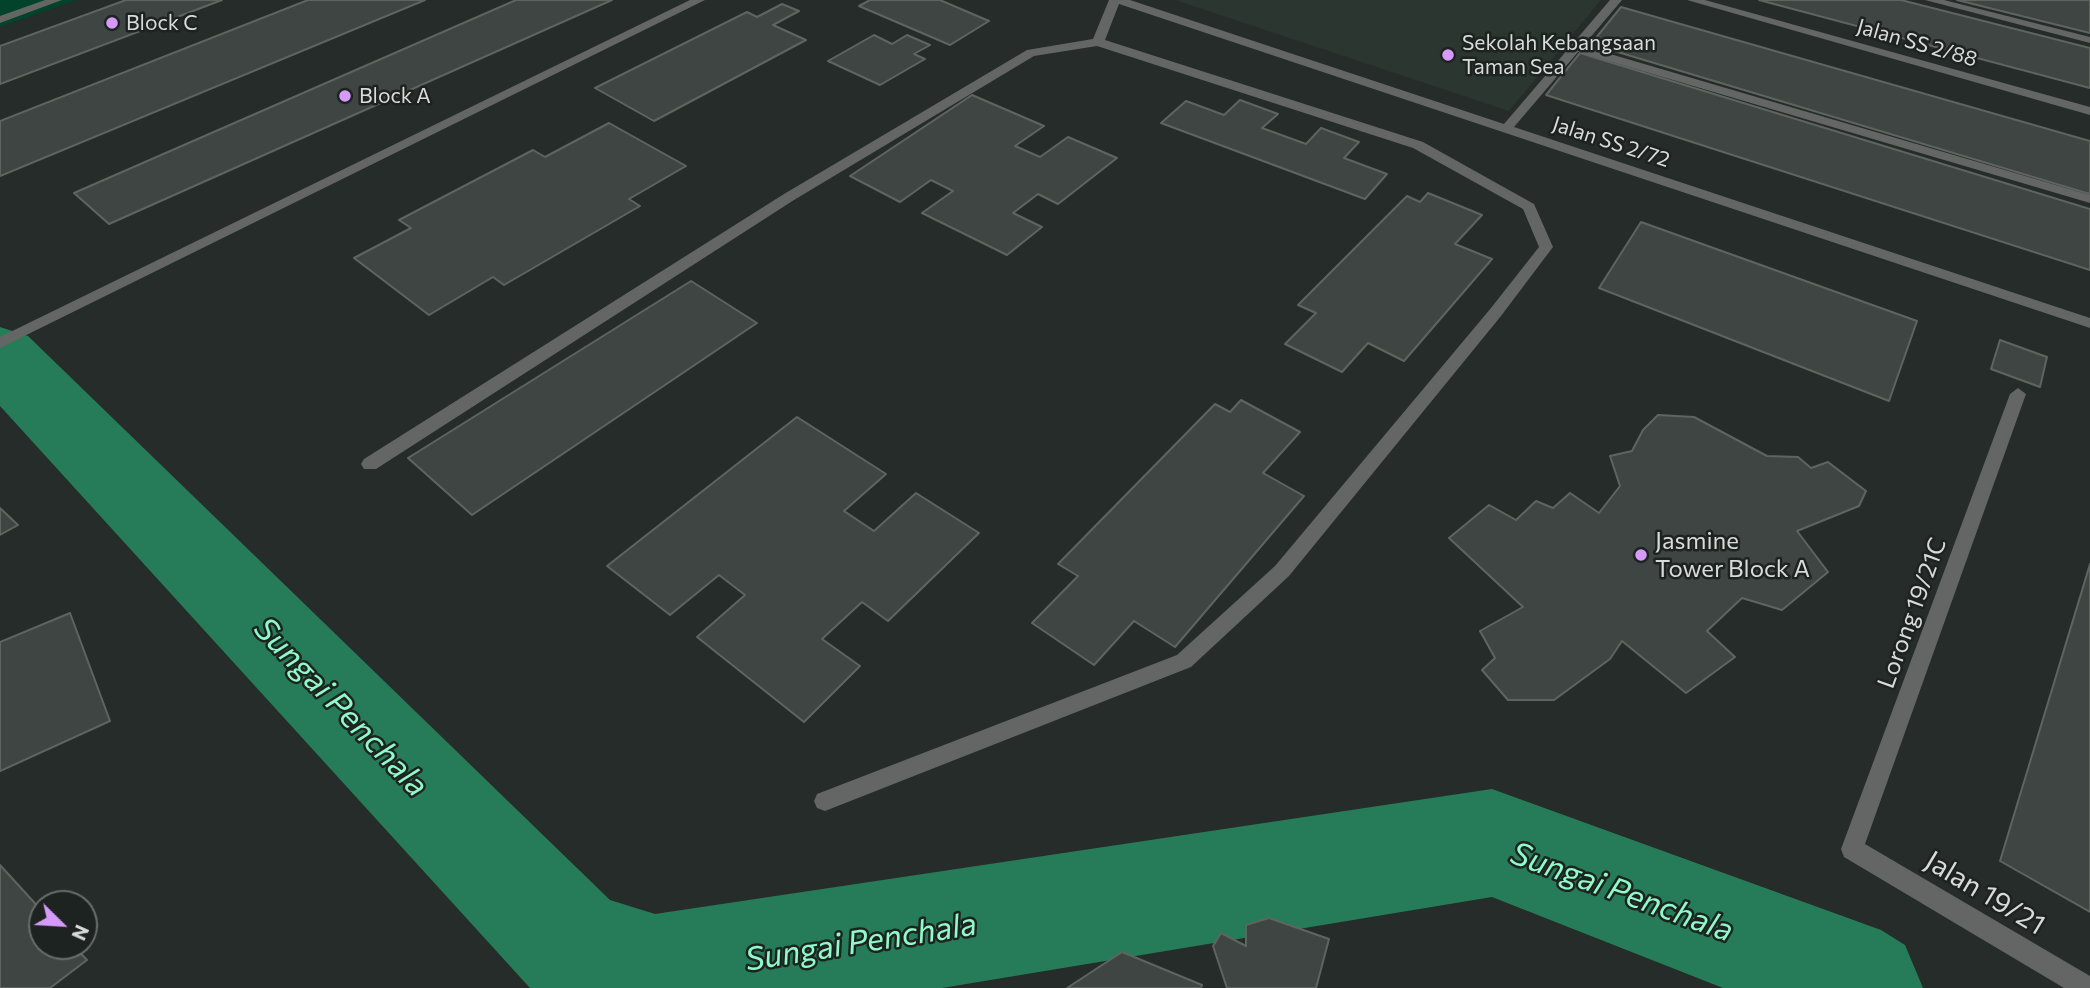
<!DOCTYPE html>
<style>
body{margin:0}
#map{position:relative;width:2090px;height:988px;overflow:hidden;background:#262c29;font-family:Commissioner,sans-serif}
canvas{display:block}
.north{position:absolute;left:28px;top:890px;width:70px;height:70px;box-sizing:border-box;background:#1d2320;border:2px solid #676d6a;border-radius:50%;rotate:114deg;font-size:19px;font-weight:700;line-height:28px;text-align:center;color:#d7dbd9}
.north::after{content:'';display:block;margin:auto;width:24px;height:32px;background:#d69bfa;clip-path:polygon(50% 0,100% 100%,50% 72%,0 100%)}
</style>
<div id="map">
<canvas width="2090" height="988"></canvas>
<div class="north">N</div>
</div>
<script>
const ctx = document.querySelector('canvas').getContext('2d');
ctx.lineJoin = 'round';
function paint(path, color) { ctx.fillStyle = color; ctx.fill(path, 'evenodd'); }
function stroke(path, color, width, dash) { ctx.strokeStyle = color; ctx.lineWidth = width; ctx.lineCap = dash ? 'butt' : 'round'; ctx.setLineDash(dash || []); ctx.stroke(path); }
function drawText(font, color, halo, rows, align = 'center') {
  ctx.font = font + ' Commissioner,sans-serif'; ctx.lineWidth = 5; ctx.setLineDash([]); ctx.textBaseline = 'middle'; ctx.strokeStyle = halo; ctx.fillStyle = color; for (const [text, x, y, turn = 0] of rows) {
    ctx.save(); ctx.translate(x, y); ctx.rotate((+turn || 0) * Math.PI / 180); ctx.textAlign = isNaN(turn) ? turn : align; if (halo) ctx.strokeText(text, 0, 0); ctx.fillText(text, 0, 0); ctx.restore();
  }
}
const built = new Path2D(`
 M1175,0H1601L1509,111Z`);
const green = new Path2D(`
 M0,0H77L0,27Z`);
const river = new Path2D(`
 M0,327L28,336L610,900L655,914L1492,789L1881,930L1905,945L1923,988H1723L1492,897L942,988H530L0,406Z`);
const building = new Path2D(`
 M126,0H222L0,84V46Z
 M308,0H425L0,176V121Z
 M516,0H612L109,224L74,193Z
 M870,0H940L989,21L950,45L859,6Z
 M1759,0H1901L2090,48V88Z
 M1957,0H2090V33Z
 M782,4L799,11L773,25L806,40L654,121L595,88L747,12L757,17Z
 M1621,7L2090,141V194L1591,44Z
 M874,35L892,44L907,35L930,45L914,54L925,59L880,85L828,61Z
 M1580,53L2090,209V270L1546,95Z
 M972,95L1044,126L1015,146L1040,157L1068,137L1117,158L1058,204L1038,194L1013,213L1042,227L1007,255L922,213L953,191L931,180L900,202L850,176Z
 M1240,100L1278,114L1262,128L1306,144L1321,128L1359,142L1344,158L1387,174L1365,199L1161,123L1186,101L1224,115Z
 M609,123L686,166L629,199L640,206L504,285L493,277L429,315L354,258L411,228L399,220L533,150L545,157Z
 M1428,193L1482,215L1455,244L1492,259L1404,361L1368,343L1342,372L1285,344L1316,313L1298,305L1407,196L1420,202Z
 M1641,222L1917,321L1889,401L1599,288Z
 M691,281L757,323L472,515L408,458Z
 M2000,340L2047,357L2040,387L1991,369Z
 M1241,400L1300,432L1263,473L1304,496L1175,647L1134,621L1094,665L1032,623L1078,576L1058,564L1215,404L1230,412Z
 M1658,415L1694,417L1767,456L1798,457L1811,468L1828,462L1866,491L1859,506L1797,531L1828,572L1782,610L1742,598L1707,631L1735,657L1686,693L1622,641L1610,659L1554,700H1508L1482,670L1495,658L1480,631L1523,607L1449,538L1489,505L1516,520L1536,501L1553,508L1570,493L1599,513L1620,486L1610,456L1632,451L1643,430Z
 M797,417L886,474L844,511L874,531L916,493L979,533L888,621L862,602L822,639L860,666L804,722L697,637L745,595L719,575L670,615L607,566Z
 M0,508L18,525L0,535Z
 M2090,564V912L2000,861Z
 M70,613L110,721L0,771V642Z
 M0,865L42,911V946H74L87,960L50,988H0Z
 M1269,918L1329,939L1316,988H1227L1213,946L1221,933L1246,946V925Z
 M1122,952L1202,985L1201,988H1067Z`);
const minor = new Path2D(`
 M45,0H62L0,23V16Z
 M690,0H705L0,348V337Z
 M1109,0H1130L1504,124L1610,0H1622L1583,46L2090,195V203L1578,52L1514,127L2090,318V328L1119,4L1105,40L1423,142L1534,204L1553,247L1501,316L1289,576L1191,667L825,811L817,808L814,801L817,794L1177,655L1275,566L1491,308L1539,247L1523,209L1413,148L1097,46L1034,56L794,200L376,469H364L361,464L364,459L784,194L1027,50L1093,39Z
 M1687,0H1705L2090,107V115Z
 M1925,0H1944L2090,37V43Z
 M2018,388L2026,394L1865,844L2090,976V988H2064L1844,857L1841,849L2010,394Z`);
const markers = [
 [112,23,7,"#d69bfa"],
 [1448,55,7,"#d69bfa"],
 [345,96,7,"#d69bfa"],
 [1641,555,7,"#d69bfa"]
];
const farPoinames = [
 ["Block C",126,23],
 ["Sekolah Kebangsaan",1462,43],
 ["Taman Sea",1462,67],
 ["Block A",359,96]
];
const farStreetnames = [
 ["Jalan SS 2/88",1917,43,16],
 ["Jalan SS 2/72",1611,142,18]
];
const poiNames = [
 ["Jasmine",1655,541],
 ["Tower Block A",1655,569]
];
const streetNames = [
 ["Lorong 19/21C",1912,613,-70]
];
const nearStreetnames = [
 ["Jalan 19/21",1985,893,31]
];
const nearWaternames = [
 ["Sungai Penchala",341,707,46],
 ["Sungai Penchala",1622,892,20],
 ["Sungai Penchala",861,942,-9]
];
paint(built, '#2b3630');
paint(green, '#03422b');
paint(river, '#267c59');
paint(building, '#3f4542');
stroke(building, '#5e6561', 2);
paint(minor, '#636664');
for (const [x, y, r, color] of markers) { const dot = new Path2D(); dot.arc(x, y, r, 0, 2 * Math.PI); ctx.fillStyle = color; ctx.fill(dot); stroke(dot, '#1d2320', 2.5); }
drawText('21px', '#d7dbd9', '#1d2320', farPoinames, 'left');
drawText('21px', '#d7dbd9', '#1d2320', farStreetnames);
drawText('24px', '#d7dbd9', '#1d2320', poiNames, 'left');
drawText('24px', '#d7dbd9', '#1d2320', streetNames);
drawText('28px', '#d7dbd9', '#1d2320', nearStreetnames);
drawText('italic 32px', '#90fac8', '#1d2320', nearWaternames);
</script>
